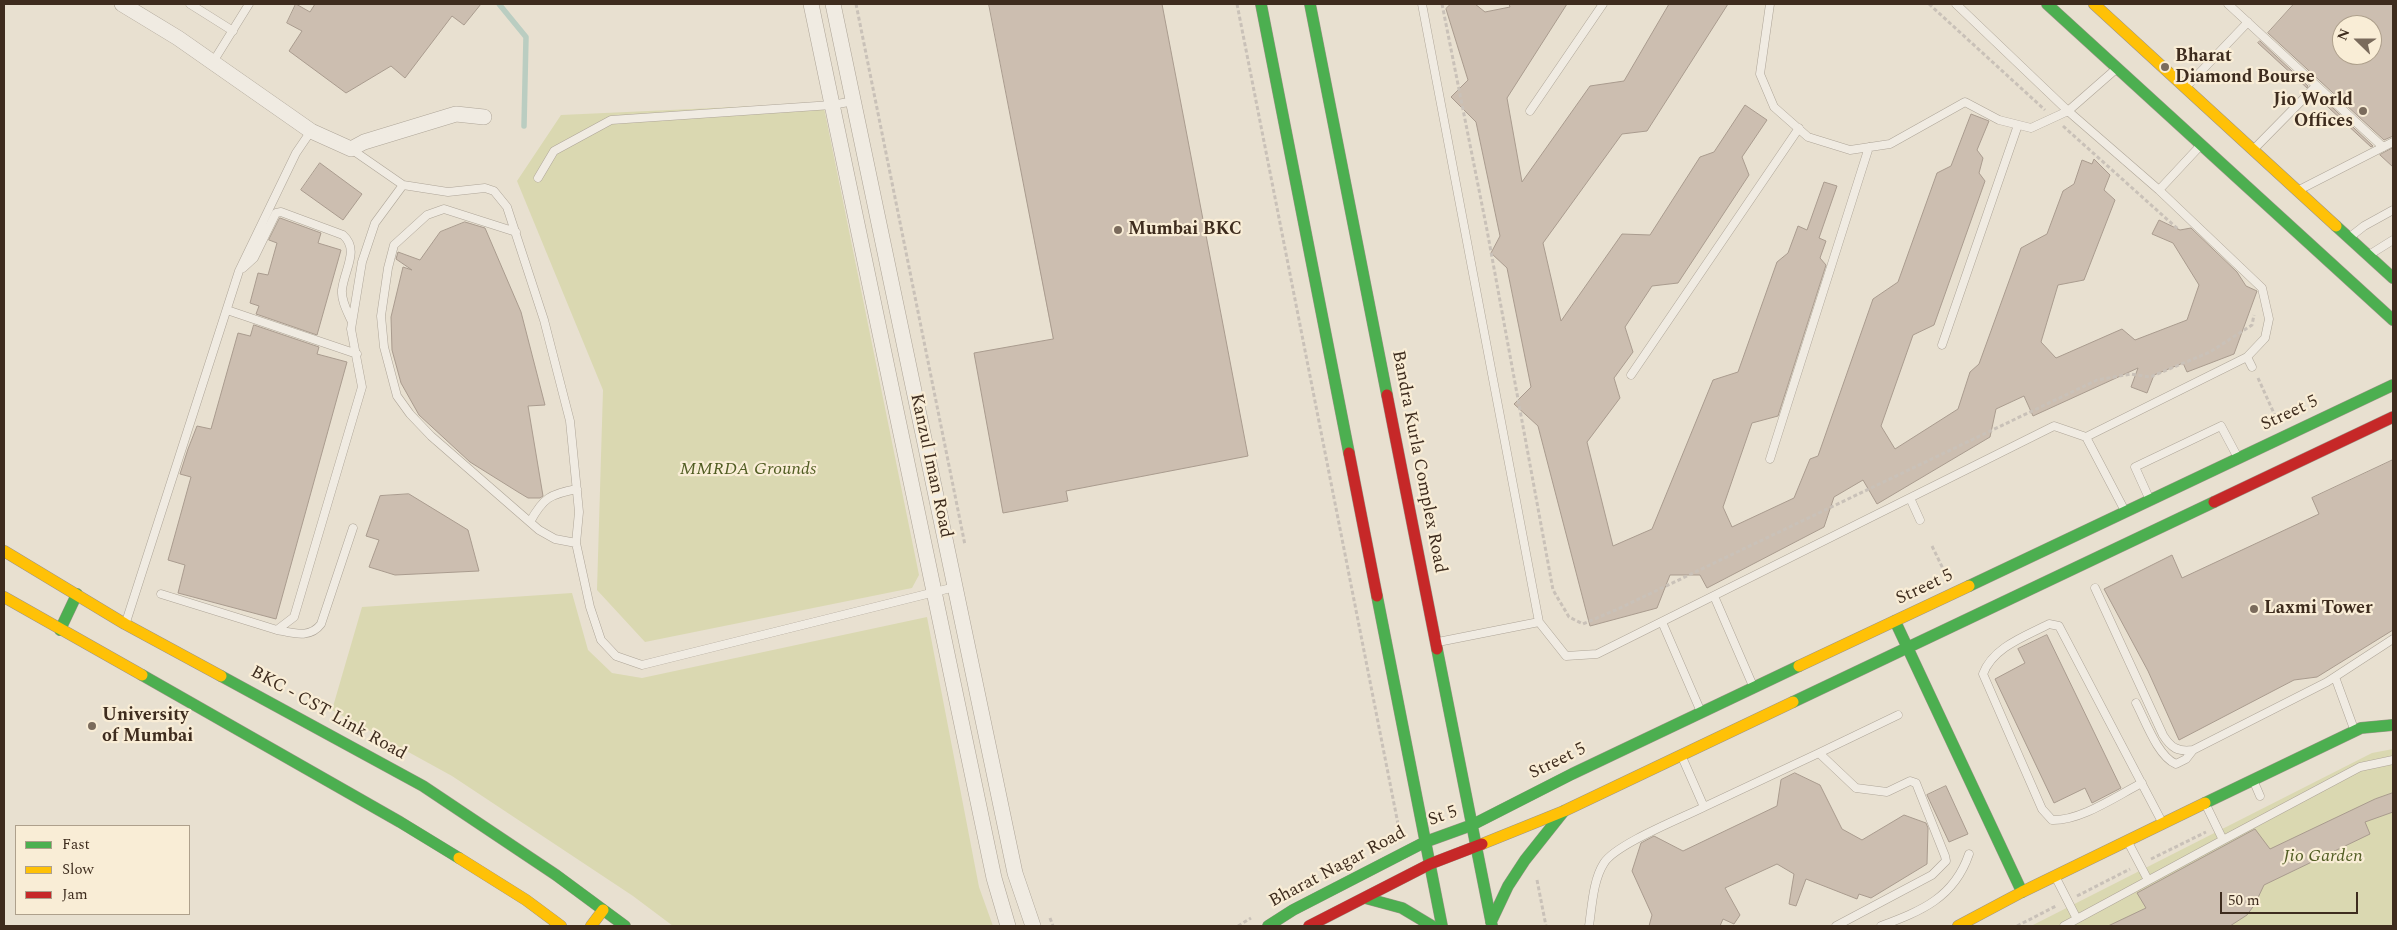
<!DOCTYPE html>
<style>
body{margin:0}
#map{position:relative;width:2397px;height:930px;overflow:hidden;background:#e8e0d0;font-family:Spectral,serif}
canvas{display:block}
.frame{position:absolute;inset:0;border:5px solid #3e2c1e;pointer-events:none}
.legend{position:absolute;left:15px;top:825px;width:175px;height:90px;box-sizing:border-box;background:#f9edd6;border:1px solid #aea08c;margin:0;padding:6px 9px;list-style:none;font-size:15px;color:#3e2c1e}
.legend li{display:flex;align-items:center;gap:10px;height:25px}
.legend b{width:25px;border:1px solid #aea08c}
.north{position:absolute;left:2332px;top:15px;width:50px;height:50px;box-sizing:border-box;background:#f9edd6;border:1px solid #aea08c;border-radius:50%;rotate:292deg;font-size:14px;font-weight:700;line-height:20px;text-align:center;color:#3e2c1e}
.north::after{content:'';display:block;margin:auto;width:18px;height:22px;background:#7a6b5c;clip-path:polygon(50% 0,100% 100%,50% 72%,0 100%)}
.scale{position:absolute;left:2220px;top:892px;width:138px;height:22px;box-sizing:border-box;border:2px solid #3e2c1e;border-top:0;padding-left:6px;font-size:15px;line-height:18px;white-space:nowrap;color:#3e2c1e;-webkit-text-stroke:4px #f9edd6;paint-order:stroke}
</style>
<div id="map">
<canvas width="2397" height="930"></canvas>
<div class="frame"></div>
<ul class="legend">
<li><b style="height:6px;background:#4caf50"></b>Fast</li>
<li><b style="height:6px;background:#ffc107"></b>Slow</li>
<li><b style="height:6px;background:#c62828"></b>Jam</li>
</ul>
<div class="north">N</div>
<div class="scale">50 m</div>
</div>
<script>
const ctx = document.querySelector('canvas').getContext('2d');
ctx.lineJoin = 'round';
function paint(path, color) { ctx.fillStyle = color; ctx.fill(path, 'evenodd'); }
function stroke(path, color, width, dash) { ctx.strokeStyle = color; ctx.lineWidth = width; ctx.lineCap = dash ? 'butt' : 'round'; ctx.setLineDash(dash || []); ctx.stroke(path); }
function drawText(font, color, halo, rows, align = 'center') {
  ctx.font = font + ' Spectral,serif'; ctx.lineWidth = 4.5; ctx.setLineDash([]); ctx.textBaseline = 'middle'; ctx.strokeStyle = halo; ctx.fillStyle = color; for (const [text, x, y, turn = 0] of rows) {
    ctx.save(); ctx.translate(x, y); ctx.rotate((+turn || 0) * Math.PI / 180); ctx.textAlign = isNaN(turn) ? turn : align; if (halo) ctx.strokeText(text, 0, 0); ctx.fillText(text, 0, 0); ctx.restore();
  }
}
const green = new Path2D(`
 M823,103L919,575L912,588L645,642L597,590L603,390L517,181L561,115Z
 M572,593L588,650L612,673L642,678L927,617L979,887L993,926H673L633,896L452,776L332,710L362,607Z
 M2393,749V926H2031L2372,753Z`);
const stream = new Path2D(`
 M499,4L526,37L524,126`);
const building = new Path2D(`
 M296,4L310,12L315,4H481L464,25L452,16L405,78L391,66L346,93L289,51L302,31L287,23Z
 M989,4H1162L1248,456L1066,491L1068,501L1003,513L974,353L1053,339Z
 M1451,4H1475L1485,12L1510,7L1509,4H1567L1507,98L1522,182L1590,86L1624,81L1669,4H1728L1647,131L1622,134L1543,243L1561,321L1622,234L1650,235L1700,157L1714,152L1745,105L1767,120L1742,157L1749,175L1678,283L1652,286L1625,327L1633,352L1614,378L1620,398L1587,442L1613,546L1652,529L1713,380L1738,372L1777,262L1788,253L1798,226L1807,230L1824,182L1837,186L1819,238L1826,241L1820,258L1826,265L1778,416L1752,423L1723,507L1732,527L1794,498L1810,459L1818,456L1873,299L1898,282L1937,173L1951,166L1971,114L1989,121L1977,150L1983,158L1979,173L1985,181L1934,325L1913,335L1881,426L1895,449L1958,409L1970,372L1979,364L2021,248L2047,234L2063,191L2074,184L2082,160L2092,164L2094,159L2110,175L2104,190L2115,200L2084,280L2058,285L2041,342L2056,358L2122,329L2135,340L2187,320L2199,285L2173,243L2152,234L2159,220L2180,230L2191,228L2237,272L2246,286L2257,291L2234,354L2187,372L2183,363L2154,375L2147,393L2131,387L2138,368L2033,416L2024,396L1996,409L1990,437L1877,504L1863,480L1834,497L1824,527L1707,588L1700,575H1670L1657,608L1590,626L1538,426L1514,404L1531,387L1507,268L1491,253L1500,236L1476,122L1451,97L1468,80L1446,9Z
 M2294,4H2393V136L2384,140L2268,33ZM2342,25H2372V55H2342Z
 M2260,41L2308,86L2307,88L2258,43Z
 M2317,93L2373,146L2371,147L2315,95Z
 M2393,148V167L2380,155Z
 M320,163L362,194L343,220L301,190Z
 M280,218L321,233L318,243L341,250L317,335L256,314L259,306L250,303L258,273L268,275L277,243L269,240Z
 M465,222L485,228L521,312L545,405L528,406L543,496L540,498H528L518,492L470,462L419,415L401,383L392,350L391,317L403,267L412,270L396,259L398,252L420,260L440,232Z
 M254,325L319,347L317,354L347,362L276,619L178,593L185,565L168,560L191,477L180,474L188,449L197,426L211,429L238,333L250,336Z
 M2393,460V630L2317,677L2294,680L2179,740L2148,671L2104,589L2172,555L2182,578L2319,514L2312,498Z
 M409,494L468,530L479,571L395,575L369,567L379,540L366,536L380,496Z
 M2047,635L2121,788L2092,803L2085,788L2054,803L1995,679L2025,663L2018,649Z
 M1795,773L1820,785L1842,829L1862,840L1904,815L1926,823L1928,828L1927,864L1871,898L1859,894L1857,899L1806,879L1796,906L1789,904L1794,874L1777,864L1725,888L1740,915L1734,924L1723,919L1720,926H1649L1652,915L1632,871L1641,843L1654,836L1683,851L1777,806L1781,780Z
 M1946,786L1968,834L1949,842L1927,795Z
 M2393,793V812L2365,822L2370,834L2264,885L2255,904L2247,915L2230,926H2108L2146,908L2137,893L2255,829L2270,849L2375,799Z`);
const path = new Path2D(`
 M856,4L965,545
 M1237,4L1398,824V835
 M1442,4L1487,230L1553,590L1569,617L1583,624L1620,608L2097,380L2131,374L2150,377L2210,352L2252,325L2254,315
 M1929,4L2045,110
 M2063,126L2179,230
 M2258,378L2277,420
 M1932,546L1947,577
 M2151,859L2206,832
 M1537,880L1546,926
 M2077,896L2130,869
 M1050,918L1053,926
 M1238,926L1251,918
 M2017,926L2056,906`);
const lane = new Path2D(`
 M190,4L233,31
 M1422,4L1539,622L1566,656L1597,654L2054,426L2086,437L2247,357
 M1770,4L1760,74L1774,107L1808,137L1850,150L1890,144L1965,102L1999,120L2031,128L2068,111L2116,69
 M1956,4L2068,111L2159,190L2262,288L2269,319L2265,338L2247,357L2252,367
 M2228,4L2383,147
 M213,62L249,4
 M2187,86L2248,22
 M1530,111L1603,4
 M351,149L403,185L448,192L485,188L494,191L507,207L544,320L570,421L579,512L576,543L590,607L601,640L616,656L642,665L955,587
 M2254,149L2316,86
 M538,178L554,151L611,120L832,105L854,101
 M2159,190L2200,146
 M2299,190L2393,142
 M516,232L444,209L427,215L394,245L388,268L381,316L384,347L397,396L410,414L431,436L539,530L555,539L576,543
 M2350,237L2364,226L2393,210
 M2369,255L2393,240
 M243,268L254,258L276,213L281,212L343,235C360,250 344,270 342,290C341,300 347,311 351,320
 M227,310L357,354
 M1942,345L2018,125
 M1631,375L1799,128
 M2086,437L2125,511
 M1770,459L1869,147
 M1910,498L1920,520
 M2149,498L2135,467L2221,426L2237,456
 M530,522C543,498 550,494 577,489
 M2095,588L2163,735C2171,748 2178,752 2193,750L2327,682L2393,639
 M161,594L277,630L294,617L362,387L351,329L362,262L375,223L403,185
 M1714,596L1753,686
 M126,622L239,271L296,153L311,131
 M1662,622L1701,712
 M277,630C293,633 310,639 321,624L353,528
 M1438,642L1539,622
 M2335,677L2354,729
 M2136,703C2145,720 2158,757 2176,764L2186,759L2193,750
 M1819,753L1898,715
 M1682,757L1704,807L1819,753L1856,788L1887,792L1910,781L1916,783L1945,856L1946,861L1932,875L1836,926
 M2254,782L2260,796
 M2142,783C2116,796 2081,821 2052,820L2042,809L1983,674C1993,647 2026,636 2049,624L2059,626L2162,822
 M2223,840L2360,767L2393,760
 M2128,842L2148,880
 M2055,876L2077,919
 M1589,926C1592,906 1593,880 1604,863C1616,844 1682,818 1704,807
 M1881,926C1921,911 1954,898 1969,854
 M2064,926L2223,840L2206,805`);
const street = new Path2D(`
 M122,4L178,38L311,131L351,149L364,142L456,114L484,117
 M811,4L994,878L1008,926
 M833,4L1015,873L1033,926`);
const fast = new Path2D(`
 M1261,4L1349,453
 M1310,4L1387,395
 M2047,4L2393,320
 M2336,226L2393,278
 M1969,586L2393,385
 M1377,596L1442,926
 M1895,621L2022,892
 M60,630L77,594
 M1437,649L1492,926
 M142,675L400,822L459,858
 M221,676L423,786L556,875L625,926
 M1793,702L2214,502
 M2205,803L2361,728L2393,725
 M1365,898L1402,908L1432,926
 M1491,922L1508,886L1525,860L1564,811
 M1268,926L1293,910L1425,842L1472,825L1572,774L1799,666`);
const slow = new Path2D(`
 M2094,4L2336,226
 M4,551L125,624L221,676
 M4,597L142,675
 M1799,666L1969,586
 M1482,844L1564,811L1793,702
 M459,858L526,900L561,926
 M591,926L603,910
 M1958,926L2022,892L2205,803`);
const jam = new Path2D(`
 M1387,395L1437,649
 M1349,453L1377,596
 M2214,502L2393,417
 M1309,926L1430,864L1482,844`);
const markers = [
 [2165,67,5,"#7a6b5c"],
 [2363,111,5,"#7a6b5c"],
 [1118,230,5,"#7a6b5c"],
 [2254,609,5,"#7a6b5c"],
 [92,726,5,"#7a6b5c"]
];
const poiNames = [
 ["Bharat",2175,57],
 ["Diamond Bourse",2175,78],
 ["Jio World",2353,101,"right"],
 ["Offices",2353,122,"right"],
 ["Mumbai BKC",1128,230],
 ["Laxmi Tower",2264,609],
 ["University",102,716],
 ["of Mumbai",102,737]
];
const streetNames = [
 ["Street 5",2290,414,-25],
 ["Bandra Kurla Complex Road",1418,462,79],
 ["Kanzul Iman Road",930,466,78],
 ["Street 5",1925,588,-25],
 ["BKC - CST Link Road",328,714,29],
 ["Street 5",1558,762,-26],
 ["St 5",1443,817,-19],
 ["Bharat Nagar Road",1338,868,-28]
];
const parkNames = [
 ["MMRDA Grounds",748,470],
 ["Jio Garden",2323,857]
];
paint(green, '#dad8b1');
stroke(stream, '#bacdc1', 5.5);
paint(building, '#ccbeb0');
stroke(building, '#a99b8e', 1);
stroke(lane, '#aea598', 9);
stroke(street, '#aea598', 16);
stroke(fast, '#9d9488', 12);
stroke(slow, '#9d9488', 12);
stroke(jam, '#9d9488', 12);
stroke(path, '#c9c1b8', 3, [4, 2.5]);
stroke(lane, '#f0ebe2', 8);
stroke(street, '#f0ebe2', 15);
stroke(fast, '#4caf50', 11);
stroke(slow, '#ffc107', 11);
stroke(jam, '#c62828', 11);
for (const [x, y, r, color] of markers) { const dot = new Path2D(); dot.arc(x, y, r, 0, 2 * Math.PI); ctx.fillStyle = color; ctx.fill(dot); stroke(dot, '#f9edd6', 2); }
drawText('bold 18px', '#3e2c1e', '#f9edd6', poiNames, 'left');
drawText('18px', '#3e2c1e', '#f9edd6', streetNames);
drawText('italic 18px', '#515d23', '#f9edd6', parkNames);
</script>
